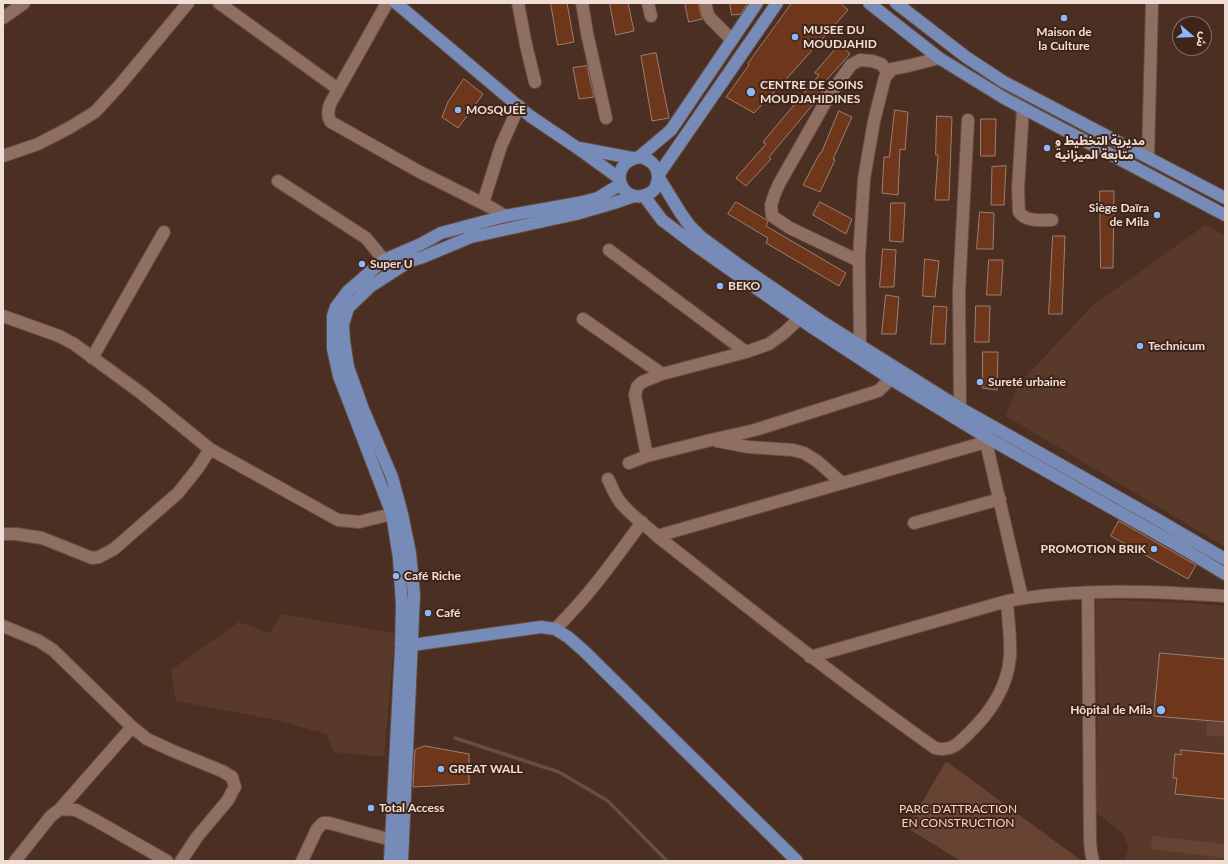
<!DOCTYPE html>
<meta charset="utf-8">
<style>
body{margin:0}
#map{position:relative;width:1228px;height:864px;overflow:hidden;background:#4a2f22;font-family:Lato,"Noto Sans Arabic",sans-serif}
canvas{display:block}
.frame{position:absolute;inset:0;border:4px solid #f0ded6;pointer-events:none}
.north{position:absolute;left:1172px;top:16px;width:40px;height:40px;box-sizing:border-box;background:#3f2519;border:1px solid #866f65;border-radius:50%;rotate:109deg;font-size:11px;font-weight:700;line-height:16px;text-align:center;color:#f0ded6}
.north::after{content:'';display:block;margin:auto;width:14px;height:18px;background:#8db9fc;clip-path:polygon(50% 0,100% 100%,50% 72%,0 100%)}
</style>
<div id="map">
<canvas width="1228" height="864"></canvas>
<div class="frame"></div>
<div class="north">ش</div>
</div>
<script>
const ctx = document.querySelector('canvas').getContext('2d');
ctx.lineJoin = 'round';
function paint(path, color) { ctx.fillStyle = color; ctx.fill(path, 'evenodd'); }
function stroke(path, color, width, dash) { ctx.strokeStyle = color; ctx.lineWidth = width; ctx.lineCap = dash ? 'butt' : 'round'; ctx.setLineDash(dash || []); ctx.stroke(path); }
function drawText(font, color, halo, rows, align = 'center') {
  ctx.font = font + ' Lato,"Noto Sans Arabic",sans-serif'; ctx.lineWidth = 4; ctx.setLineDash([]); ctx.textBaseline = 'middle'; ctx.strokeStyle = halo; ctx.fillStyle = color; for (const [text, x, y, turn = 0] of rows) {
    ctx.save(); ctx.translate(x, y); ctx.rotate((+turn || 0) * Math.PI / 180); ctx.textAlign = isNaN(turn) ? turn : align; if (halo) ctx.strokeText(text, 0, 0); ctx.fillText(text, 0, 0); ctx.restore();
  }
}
const built = new Path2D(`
 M1205,225L1225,236V547L1006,416L1017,386L1092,306Z
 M1096,599L1202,604L1225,606V861H1124L1129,849L1124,835L1097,813Z
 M281,614L395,633L384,757L333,752L327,734L271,719L176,701L171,670L239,622L270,633Z`);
const green = new Path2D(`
 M1207,722L1225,723V737L1206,735Z
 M946,761L1082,861H961L907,828Z
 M1152,836L1225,844V858L1151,849Z`);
const stream = new Path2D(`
 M455,738L559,772L608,801L667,861`);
const building = new Path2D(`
 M551,3H567L574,42L558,45Z
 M610,3H628L634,31L616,35Z
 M685,3H698L702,19L689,22Z
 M730,3H747V4L741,14L732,15Z
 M792,3H840L848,10L780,86L754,113L726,97L749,65L748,64Z
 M840,44L850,54L821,86L824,89L820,96L769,157L771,159L746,186L736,178L766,144L763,142L819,75L815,73Z
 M656,53L669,118L652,121L641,56Z
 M587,66L594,97L579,99L573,68Z
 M464,79L483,94L458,128L442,117L448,102Z
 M895,110L908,112L905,150L900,149L898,195L882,193L884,157H889Z
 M839,111L852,117L833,159L835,160L820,192L803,185L820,153H821Z
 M937,116L952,117L949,200H935L938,155H936Z
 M981,119H996L995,156H981Z
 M1006,166L1004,205H991L992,167Z
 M1100,191H1114L1113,268H1101Z
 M736,202L765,219L768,222L766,226L846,273L839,286L766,243L768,238L728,214Z
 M820,202L852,219L846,234L813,215Z
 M891,203H905L903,242L890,241Z
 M980,212L994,213L993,249H977Z
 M1053,236H1065L1062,314H1049Z
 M883,249L896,250L894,287H880Z
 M925,259L939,261L935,297L923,296Z
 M989,260H1003L1001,295H987Z
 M886,295L899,297L896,334H882Z
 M934,306L947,307L945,344H931Z
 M976,306H990L989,342H975Z
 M983,352H998L997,390L983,388Z
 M1119,521L1196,565L1188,579L1111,536Z
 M1160,653L1225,659V722L1154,716Z
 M425,746L469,754V784L413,787L415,750Z
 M1181,750L1225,754V799L1175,794L1177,778H1173L1175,754L1181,755Z`);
const minor = new Path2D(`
 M219,3L338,89
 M387,3L330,104C328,111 327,116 331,122L418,171L492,208L505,216
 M518,3L526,45L535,82
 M582,3L587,33L606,118
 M648,3L651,16
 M705,3L708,15L711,19L732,40
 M3,18L24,3
 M1023,108L1018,189L1019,212C1026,222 1041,220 1052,220
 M3,156L38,144L69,128L95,112L119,86L188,3
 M1148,157L1152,3
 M278,181L366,238L384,260
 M483,203L501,146L519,106
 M609,250L746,352
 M859,261L790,228L772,216L771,205L775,193L779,184L830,94L851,65L860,60L872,61L881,64L889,73
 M3,316L59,336L74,344L141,393L210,449L338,520L359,522L392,514
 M583,319L662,374
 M860,347L859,257L864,179L874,121L885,77L892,69L908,66L939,58
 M92,358L164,232
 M956,416L960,408L959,291L968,120
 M717,441L748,447L793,450L804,453L817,461L842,483
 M986,442L1022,598
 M647,456L635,395L637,387L642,382L662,374L746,352L769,344L784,333L800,318
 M629,463L647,456L711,440L755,430L878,391L891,379
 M608,479C611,485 614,493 618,499C627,513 645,524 657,536C749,608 840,681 935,748C951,752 958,744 969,733C990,713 1008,686 1010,656C1011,638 1008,620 1007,601
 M914,523L1000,499
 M3,534H16L42,538L92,558L99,557L114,549L178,493L198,468L210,449
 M657,536L986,442L988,438
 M1088,593L1090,840L1091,852L1093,861
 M3,626L39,641L53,650L132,727L147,739L173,751L222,771L232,777L235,787L232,792L228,800L197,837L181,861
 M555,629C588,597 615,559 642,522
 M810,657L1007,601C1078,588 1153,591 1225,596
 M60,809L132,727
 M15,861L51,816L60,809L76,810L95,820L167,861
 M302,861L317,829L323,823H329L391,840`);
const major = new Path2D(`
 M396,3L530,116L576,147L619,178
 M869,3L939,58L1004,98L1225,215
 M896,3L966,57L1004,82L1225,198
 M579,148L632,158
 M639,157C652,159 661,169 657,183C656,188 653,192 648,194C621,207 605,164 639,157L671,130L757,3
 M659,174L777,3
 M659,178L680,212L689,225L701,237L739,265L821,321L960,408L1153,517L1225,559
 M644,196L662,220L695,245L813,328L891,379L988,438L1184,549L1225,574
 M405,647L412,645L541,627L555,629L568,637L584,651L797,861
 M390,861L401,648L402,605L399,558L392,514L339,376L333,349V316L336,307L348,291L384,260L421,244L441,233L505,216L578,203L598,198L621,184
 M402,861L414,594L410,553L402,514L392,477L363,409L348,367L344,341L343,325L348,308L371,286L410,261L423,257L471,237L576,214L614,203L634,196`);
const markers = [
 [1064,18,4,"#8db9fc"],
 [795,37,4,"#8db9fc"],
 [751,92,5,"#8db9fc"],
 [458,110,4,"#8db9fc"],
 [1047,148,4,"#8db9fc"],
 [1157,215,4,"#8db9fc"],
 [362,264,4,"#8db9fc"],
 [720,286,4,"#8db9fc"],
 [1140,346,4,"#8db9fc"],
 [980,382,4,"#8db9fc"],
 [1154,549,4,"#8db9fc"],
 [396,576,4,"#8db9fc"],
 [428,613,4,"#8db9fc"],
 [1161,710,5,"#8db9fc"],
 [441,769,4,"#8db9fc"],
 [371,808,4,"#8db9fc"]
];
const poiNames = [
 ["MUSEE DU",803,30],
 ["MOUDJAHID",803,44],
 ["Maison de",1064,32,"center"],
 ["la Culture",1064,46,"center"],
 ["CENTRE DE SOINS",760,85],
 ["MOUDJAHIDINES",760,99],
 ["MOSQUÉE",466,110],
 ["مديرية التخطيط و",1055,141],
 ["متابعة الميزانية",1055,155],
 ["Siège Daïra",1149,208,"right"],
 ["de Mila",1149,222,"right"],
 ["Super U",370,264],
 ["BEKO",728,286],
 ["Technicum",1148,346],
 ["Sureté urbaine",988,382],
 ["PROMOTION BRIK",1146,549,"right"],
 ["Café Riche",404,576],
 ["Café",436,613],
 ["Hôpital de Mila",1152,710,"right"],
 ["GREAT WALL",449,769],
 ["Total Access",379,808]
];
const parkNames = [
 ["PARC D'ATTRACTION",958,809],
 ["EN CONSTRUCTION",958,823]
];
paint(built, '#593929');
paint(green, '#674333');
stroke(stream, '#684e42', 3.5);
paint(building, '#6e361a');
stroke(building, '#9e7f70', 1);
stroke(minor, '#654e43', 14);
stroke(major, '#654e43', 14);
stroke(minor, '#8e6f61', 12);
stroke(major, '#778bb8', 12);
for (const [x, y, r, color] of markers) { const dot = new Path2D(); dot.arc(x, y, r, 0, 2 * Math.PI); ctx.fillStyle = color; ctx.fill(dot); stroke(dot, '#3f2519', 1.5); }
drawText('bold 12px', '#f0ded6', '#3f2519', poiNames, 'left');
drawText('12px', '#f9d4c3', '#3f2519', parkNames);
</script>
